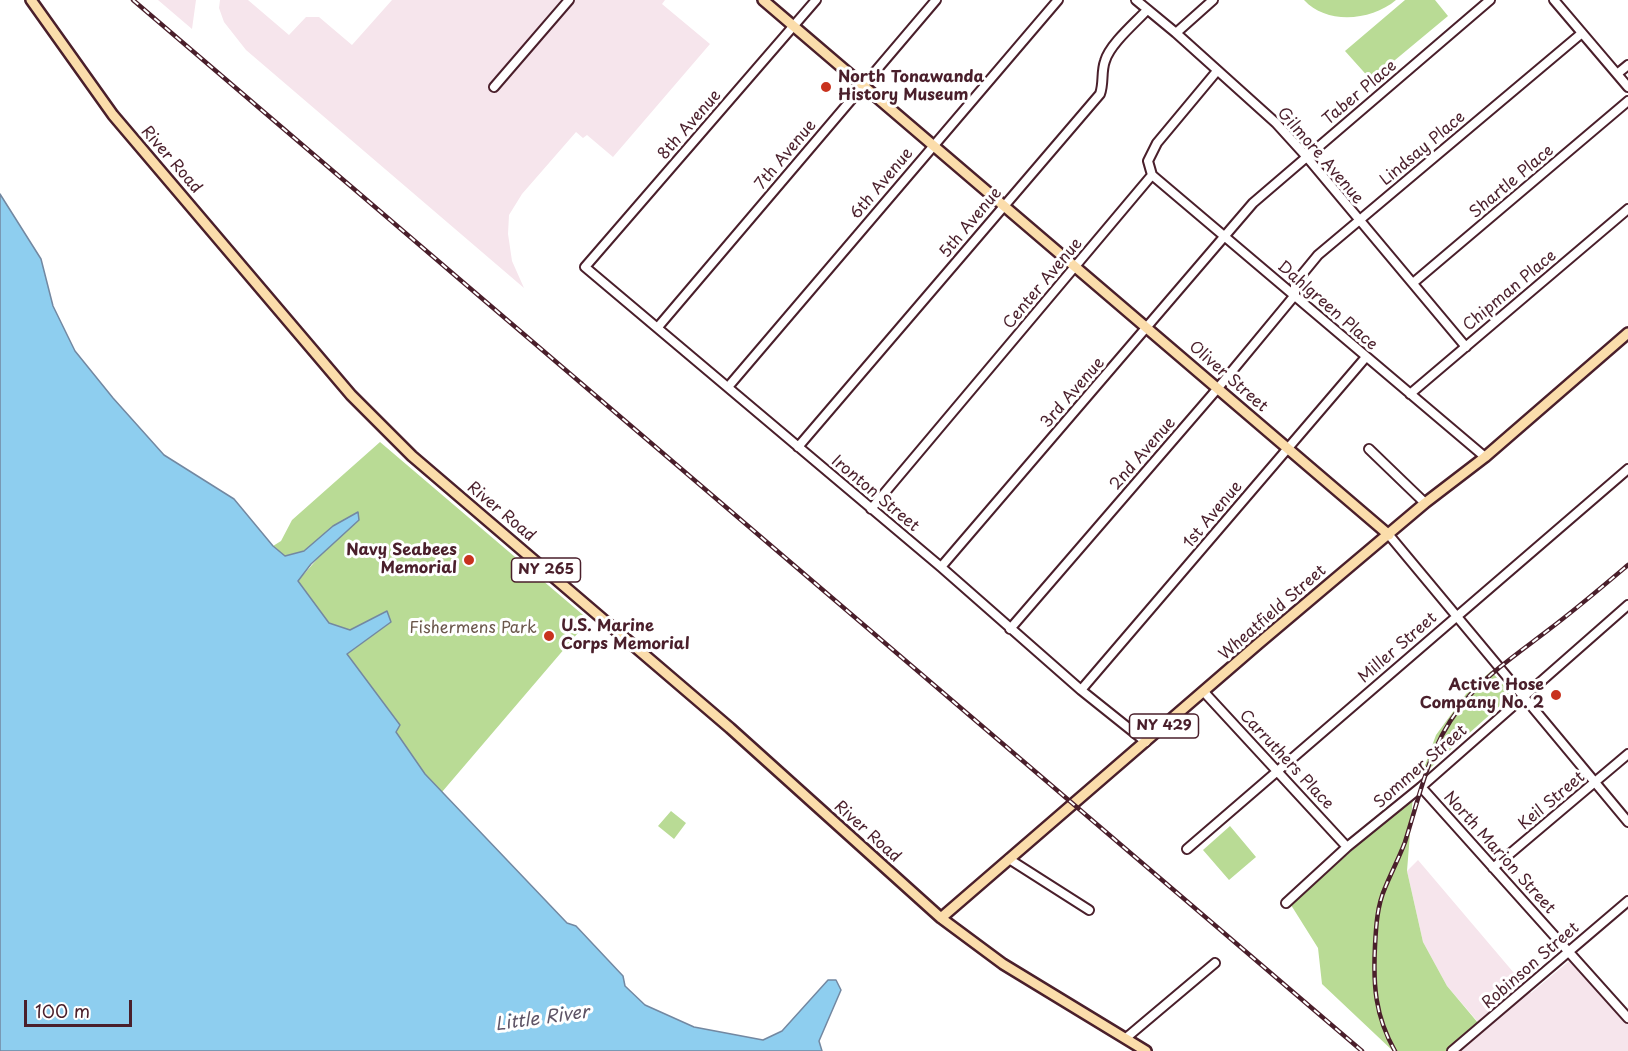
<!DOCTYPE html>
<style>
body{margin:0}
#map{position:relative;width:1628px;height:1051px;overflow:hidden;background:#fff;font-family:"Playpen Sans",sans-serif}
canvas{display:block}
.scale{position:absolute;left:24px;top:1000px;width:108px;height:27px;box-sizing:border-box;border:3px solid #4a1f2b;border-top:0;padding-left:8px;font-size:18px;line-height:21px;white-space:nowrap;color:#4a1f2b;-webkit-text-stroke:4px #fff;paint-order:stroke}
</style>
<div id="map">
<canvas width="1628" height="1051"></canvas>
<div class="scale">100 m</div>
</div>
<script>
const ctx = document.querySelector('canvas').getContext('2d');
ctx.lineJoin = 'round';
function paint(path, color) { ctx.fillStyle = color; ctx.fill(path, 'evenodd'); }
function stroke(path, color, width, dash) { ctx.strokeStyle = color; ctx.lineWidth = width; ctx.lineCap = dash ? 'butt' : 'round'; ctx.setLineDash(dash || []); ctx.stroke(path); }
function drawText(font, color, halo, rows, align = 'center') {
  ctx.font = font + ' "Playpen Sans",sans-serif'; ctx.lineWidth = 6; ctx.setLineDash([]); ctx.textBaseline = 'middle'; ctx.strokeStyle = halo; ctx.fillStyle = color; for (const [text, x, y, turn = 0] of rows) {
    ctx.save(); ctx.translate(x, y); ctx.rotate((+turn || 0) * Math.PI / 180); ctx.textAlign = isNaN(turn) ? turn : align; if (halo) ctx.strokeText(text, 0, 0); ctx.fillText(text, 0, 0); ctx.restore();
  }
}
const built = new Path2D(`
 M158,0H196L192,29Z
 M220,0H248L289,35L306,17H319L352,45L392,0H665L662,4L710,44L613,157L587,135L583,138L576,132L522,194L509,215L508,234L512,261L524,288L246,50L224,22L219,8Z
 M1418,860L1531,993L1574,957L1628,1023V1051H1460L1484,1029L1447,986L1423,942L1407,871Z`);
const green = new Path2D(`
 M1304,0H1396C1371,21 1327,25 1304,0Z
 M1405,0H1435L1448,16L1371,80L1345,51Z
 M380,442L589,620L442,792L425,774L396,732L400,725L347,654L391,622L386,611L350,631L329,624L298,581L358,512L333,526L304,551L285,556L273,546L281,541L292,520Z
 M1491,671L1512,695L1421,776L1436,735L1466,694Z
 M1413,796L1407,871L1423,942L1447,986L1484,1030L1460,1051H1393L1322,984L1318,948L1291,905Z
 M671,811L686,823L674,839L658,826Z
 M1230,826L1256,857L1229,880L1203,850Z`);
const water = new Path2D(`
 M0,194L41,259L53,306L75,351L113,398L164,455L234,499L273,546L285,556L304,551L333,526L358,512L359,520L311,564L298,581L329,623L350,630L387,611L391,622L347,654L400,725L396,732L425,774L567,923L576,926L623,976L625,986L645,1005L694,1027L763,1040L782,1031L828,980H836L841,990L819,1041L822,1051H0Z`);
const minor = new Path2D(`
 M816,0L585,267L941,567L1081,690L1146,742
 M1136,0L1176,33L1276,123L1306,156L1466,347
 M1554,0L1628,87
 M1176,33L1213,0
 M1617,74L1628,65
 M494,87L569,0
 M1152,175L1485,457
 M1413,283L1628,101
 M658,327L936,0
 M728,387L1058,0
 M1410,394L1628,209
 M798,447L1100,94C1104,83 1101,72 1105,61C1110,44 1135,23 1147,10
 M1369,449L1425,503
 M871,509L1152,175L1148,161L1157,143L1217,71
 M1389,535L1628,822
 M941,567L1253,203L1490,0
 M1010,629L1218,388L1295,295V283L1318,255L1582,33
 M1081,690L1366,357
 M1204,692L1347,847
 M1421,787L1628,1018
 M1187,849L1628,469
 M1009,859L1089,910
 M1493,868L1628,754
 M1286,903L1347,847L1421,787L1628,605
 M1126,1038L1215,963
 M1452,1051L1628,901`);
const major = new Path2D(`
 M31,0L113,115L351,395L412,456L730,728L941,918L1003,964L1146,1051
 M763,0L1389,535
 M941,918L1258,644L1425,503L1485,457L1628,333`);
const rail = new Path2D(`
 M133,0L1362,1051
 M1395,1051C1375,1016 1373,985 1375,946C1376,927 1377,906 1385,888C1391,873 1399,858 1405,842C1423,786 1429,741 1470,695C1493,670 1521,651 1547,631C1575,610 1602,587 1628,565`);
const markers = [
 [826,87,6,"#c8321e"],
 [469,560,6,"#c8321e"],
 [549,636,6,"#c8321e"],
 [1556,695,6,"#c8321e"]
];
const shields = [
 [546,570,69],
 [1164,726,69]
];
const shieldNames = [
 ["NY 265",546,570],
 ["NY 429",1164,726]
];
const poiNames = [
 ["North Tonawanda",838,78],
 ["History Museum",838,96],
 ["Navy Seabees",457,551,"right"],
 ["Memorial",457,569,"right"],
 ["U.S. Marine",561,627],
 ["Corps Memorial",561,645],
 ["Active Hose",1544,686,"right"],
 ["Company No. 2",1544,704,"right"]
];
const streetNames = [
 ["Taber Place",1360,93,-40],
 ["8th Avenue",690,125,-49],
 ["Lindsay Place",1423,149,-40],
 ["7th Avenue",786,155,-50],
 ["Gilmore Avenue",1320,156,49],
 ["River Road",171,160,49],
 ["Shartle Place",1512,182,-40],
 ["6th Avenue",882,184,-50],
 ["5th Avenue",971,223,-50],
 ["Center Avenue",1043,284,-50],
 ["Chipman Place",1510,291,-40],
 ["Dahlgreen Place",1327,306,41],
 ["Oliver Street",1228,377,41],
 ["3rd Avenue",1073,393,-49],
 ["2nd Avenue",1143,454,-49],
 ["Ironton Street",875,494,40],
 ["River Road",501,512,40],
 ["1st Avenue",1213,515,-50],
 ["Wheatfield Street",1273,613,-41],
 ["Miller Street",1398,648,-41],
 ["Carruthers Place",1286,760,47],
 ["Sommer Street",1421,767,-41],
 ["Keil Street",1552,801,-40],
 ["River Road",867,832,42],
 ["North Marion Street",1499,853,48],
 ["Robinson Street",1531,966,-41]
];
const parkNames = [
 ["Fishermens Park",473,629]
];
const waterNames = [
 ["Little River",542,1019,-8]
];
paint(built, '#f6e5ec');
paint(green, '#b9db95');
paint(water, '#8eceef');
stroke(water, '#7388a1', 1.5);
stroke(minor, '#4a1f2b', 12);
stroke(major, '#4a1f2b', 14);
stroke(minor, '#fff', 8);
stroke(major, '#fbddab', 9);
stroke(rail, '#4a1f2b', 4.5);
stroke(rail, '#fff', 2, [7]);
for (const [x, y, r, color] of markers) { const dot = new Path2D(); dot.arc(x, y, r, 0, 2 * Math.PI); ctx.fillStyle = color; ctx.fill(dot); stroke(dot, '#fff', 2); }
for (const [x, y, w] of shields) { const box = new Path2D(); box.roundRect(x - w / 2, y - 12, w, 24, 4.5); ctx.fillStyle = '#fff'; ctx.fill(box); stroke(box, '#4a1f2b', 1.5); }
drawText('bold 15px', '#4a1f2b', null, shieldNames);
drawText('bold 16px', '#4a1f2b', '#fff', poiNames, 'left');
drawText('16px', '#4a1f2b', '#fff', streetNames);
drawText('16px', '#6b574b', '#fff', parkNames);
drawText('italic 18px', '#5e5466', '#fff', waterNames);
</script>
